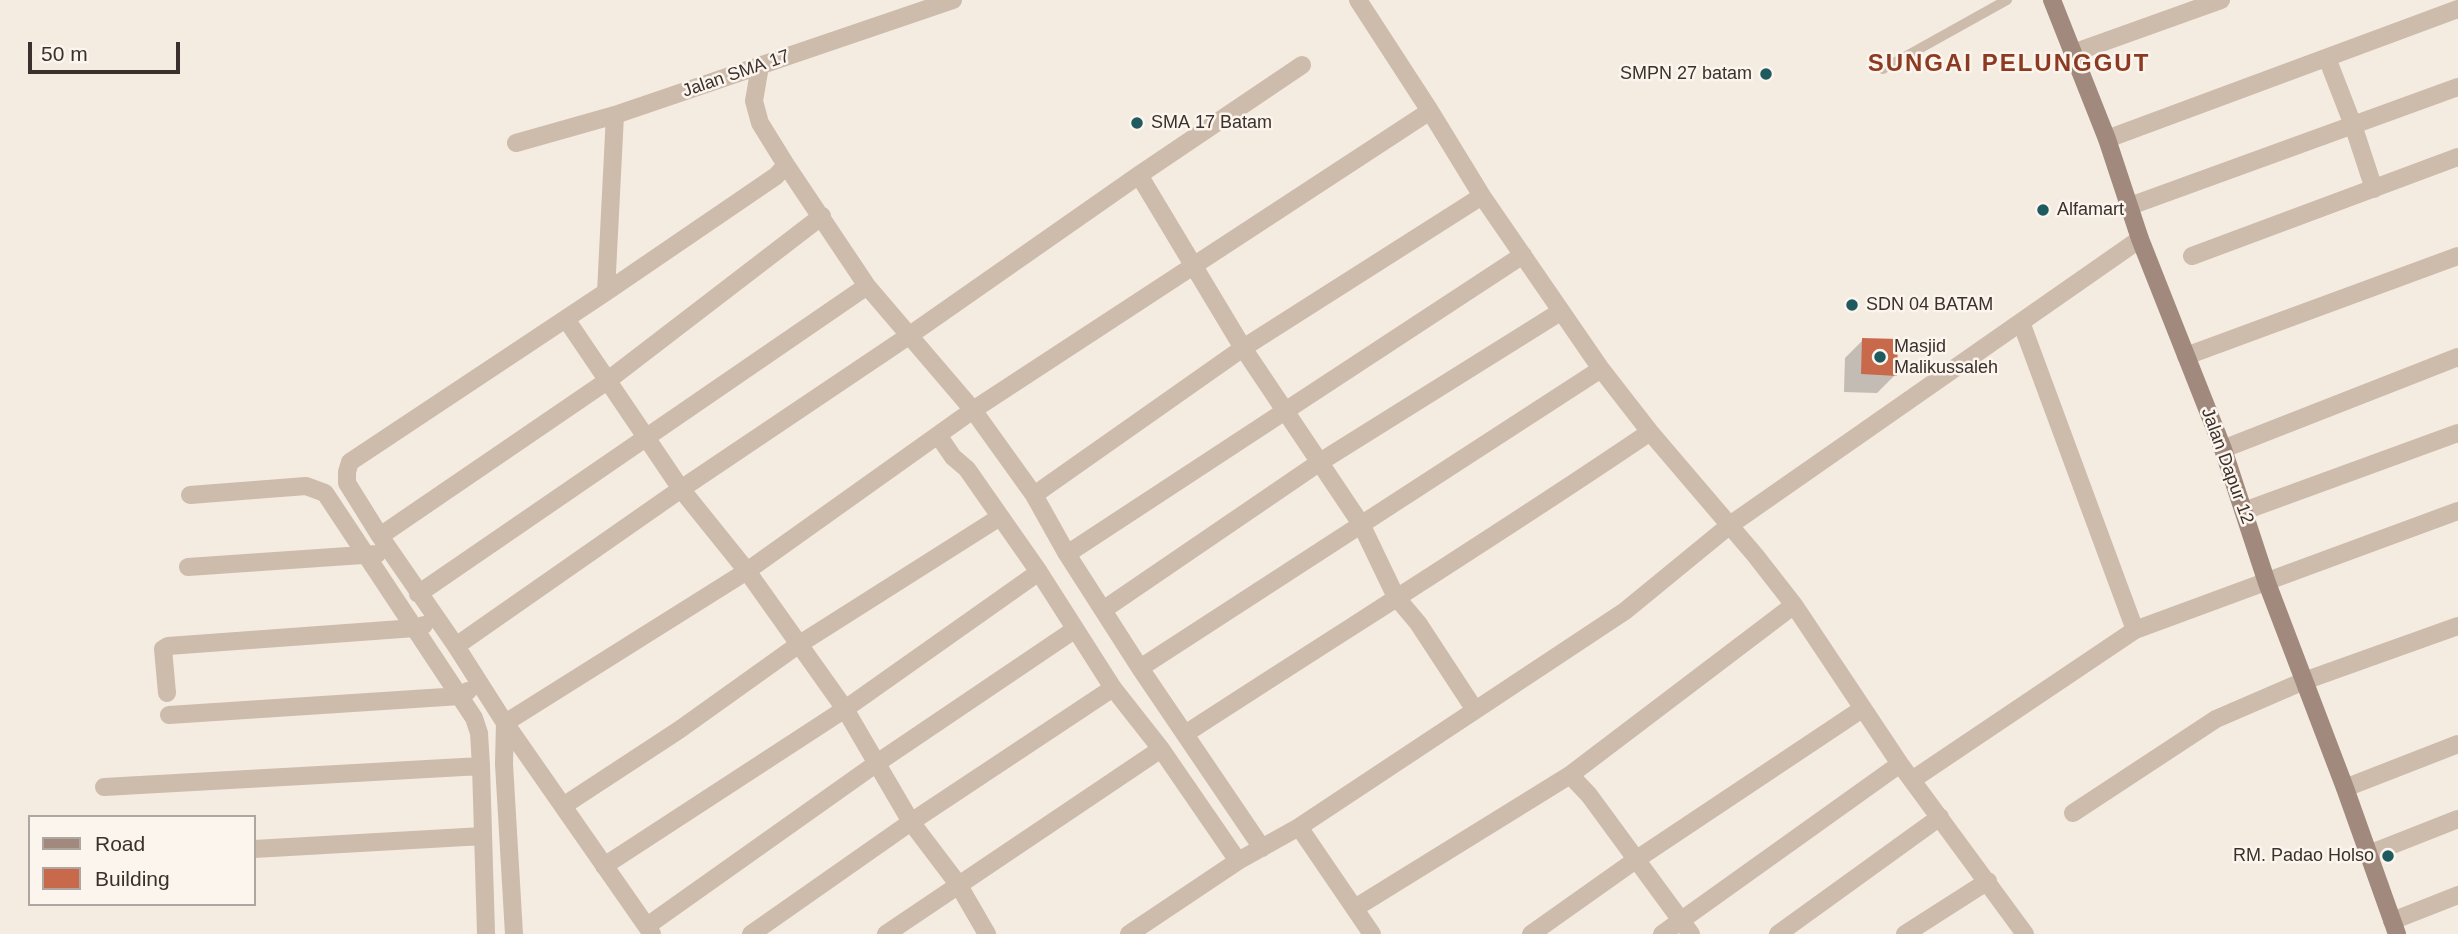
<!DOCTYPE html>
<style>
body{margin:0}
#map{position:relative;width:2458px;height:934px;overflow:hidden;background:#f4ebe1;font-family:Arial,sans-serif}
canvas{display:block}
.legend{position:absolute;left:28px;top:815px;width:228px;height:91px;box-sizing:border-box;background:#fbf5ee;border:2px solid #aea6a0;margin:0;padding:9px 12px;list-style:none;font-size:21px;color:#3b302b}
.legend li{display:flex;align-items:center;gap:14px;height:35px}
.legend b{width:35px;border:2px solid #aea6a0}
.scale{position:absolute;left:28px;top:42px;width:152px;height:32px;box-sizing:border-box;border:4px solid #3b302b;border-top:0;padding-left:9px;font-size:21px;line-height:24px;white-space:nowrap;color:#3b302b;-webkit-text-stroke:5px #fbf5ee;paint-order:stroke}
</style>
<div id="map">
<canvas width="2458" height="934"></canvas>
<ul class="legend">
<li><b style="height:9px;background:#a18a7d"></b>Road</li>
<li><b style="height:19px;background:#c8694b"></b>Building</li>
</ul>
<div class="scale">50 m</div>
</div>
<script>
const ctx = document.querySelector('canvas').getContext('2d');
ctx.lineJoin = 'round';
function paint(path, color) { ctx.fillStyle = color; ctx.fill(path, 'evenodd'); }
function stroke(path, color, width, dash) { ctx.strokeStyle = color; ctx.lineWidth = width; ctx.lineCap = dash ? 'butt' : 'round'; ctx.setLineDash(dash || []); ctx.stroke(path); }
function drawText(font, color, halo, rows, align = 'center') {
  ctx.font = font + ' Arial,sans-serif'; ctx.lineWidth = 5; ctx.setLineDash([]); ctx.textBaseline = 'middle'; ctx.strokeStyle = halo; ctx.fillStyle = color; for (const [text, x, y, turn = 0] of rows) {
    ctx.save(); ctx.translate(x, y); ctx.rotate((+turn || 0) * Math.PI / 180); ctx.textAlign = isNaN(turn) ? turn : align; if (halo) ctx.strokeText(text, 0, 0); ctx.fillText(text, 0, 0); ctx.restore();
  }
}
const shadow = new Path2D(`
 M1863,340L1895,375L1877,393L1844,392L1845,358Z`);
const building = new Path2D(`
 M1862,338L1898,339L1897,376L1861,374Z`);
const lane = new Path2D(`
 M1883,69L2007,0`);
const street = new Path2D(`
 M1358,0L1430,111
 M2073,53L2221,0
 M2327,58L2353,125L2374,189
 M760,66L754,101L760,123L786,165
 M2107,139L2458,9
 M516,143L615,115L953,0
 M1139,175L1243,348L1361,524L1396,597L1418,623L1475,710
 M2130,206L2458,87
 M2192,256L2458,157
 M606,292L615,115
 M566,319L681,489L747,571L845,709L911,822L958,884L987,934
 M2021,322L2135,630
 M2186,356L2458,256
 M938,435L953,457L967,469L1039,572L1113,688L1161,749L1238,861
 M2223,449L2458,357
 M190,495L306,486L325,493L474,718L479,733L481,766L486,933
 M1034,495L1243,348L1482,196
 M2244,511L2458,433
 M380,536L607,381L822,216
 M1067,554L1523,255
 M188,567L377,554
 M418,594L867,286
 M1103,610L1320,462L1560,312
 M456,646L681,489L910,335L1139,175L1302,65
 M1140,668L1601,369
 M167,693L163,649L168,646L415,628L424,625
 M169,715L460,696L468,691
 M1185,734C1340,633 1497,536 1650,432
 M1570,775L1589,795L1691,934
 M1912,780L2135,630L2458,511
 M104,787L481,766
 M2345,788L2458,744
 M563,806L679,730L798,645L1000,517
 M2073,813L2216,719L2304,681L2458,626
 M1299,827L1372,934
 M254,849L483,836
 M2369,854L2458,819
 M604,866L845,709L1039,572
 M1355,908L1570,775L1794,605
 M2392,921L2458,895
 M647,926L877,763L1074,630
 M514,934L504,764L505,723L747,571L973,410L1430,111L1482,196L1601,369L1650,432L1755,555L1794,605L1900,764L2025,934
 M652,934L505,723L456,646L380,536L347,483V472L350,462L606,292L776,176L786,165L867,286L973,410L1034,495L1067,554L1140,668L1262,848
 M751,934L911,822L1113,688
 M886,934L1161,749
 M1129,934L1238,861L1299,827L1625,611L1730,525L2140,239
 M1531,934L1637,859L1862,709
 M1662,934L1900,764
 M1778,934L1940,817
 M1905,934L1988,881`);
const secondary = new Path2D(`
 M2052,0L2107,139L2140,239L2223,449L2267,583L2345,788L2397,934`);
const markers = [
 [1766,74,7,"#1f5a5e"],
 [1137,123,7,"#1f5a5e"],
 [2043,210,7,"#1f5a5e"],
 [1852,305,7,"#1f5a5e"],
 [1880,357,7,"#1f5a5e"],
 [2388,856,7,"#1f5a5e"]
];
const streetNames = [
 ["Jalan SMA 17",736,74,-19],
 ["Jalan Dapur 12",2227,466,70]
];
const poiNames = [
 ["SMPN 27 batam",1752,74,"right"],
 ["SMA 17 Batam",1151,123],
 ["Alfamart",2057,210],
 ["SDN 04 BATAM",1866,305],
 ["Masjid",1894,347],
 ["Malikussaleh",1894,368],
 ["RM. Padao Holso",2374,856,"right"]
];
const districtNames = [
 ["SUNGAI PELUNGGUT",2009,64]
];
paint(shadow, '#0003');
paint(building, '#c8694b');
stroke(lane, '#cdbbac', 10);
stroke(street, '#cdbbac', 18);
stroke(secondary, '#a18a7d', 18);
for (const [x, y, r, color] of markers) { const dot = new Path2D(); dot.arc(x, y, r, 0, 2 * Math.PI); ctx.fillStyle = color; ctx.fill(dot); stroke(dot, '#fbf5ee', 2.5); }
drawText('18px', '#3b302b', '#fbf5ee', streetNames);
drawText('18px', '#3b302b', '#fbf5ee', poiNames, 'left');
ctx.letterSpacing = '2px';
drawText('bold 24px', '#8c3b22', '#fbf5ee', districtNames);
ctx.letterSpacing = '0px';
</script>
